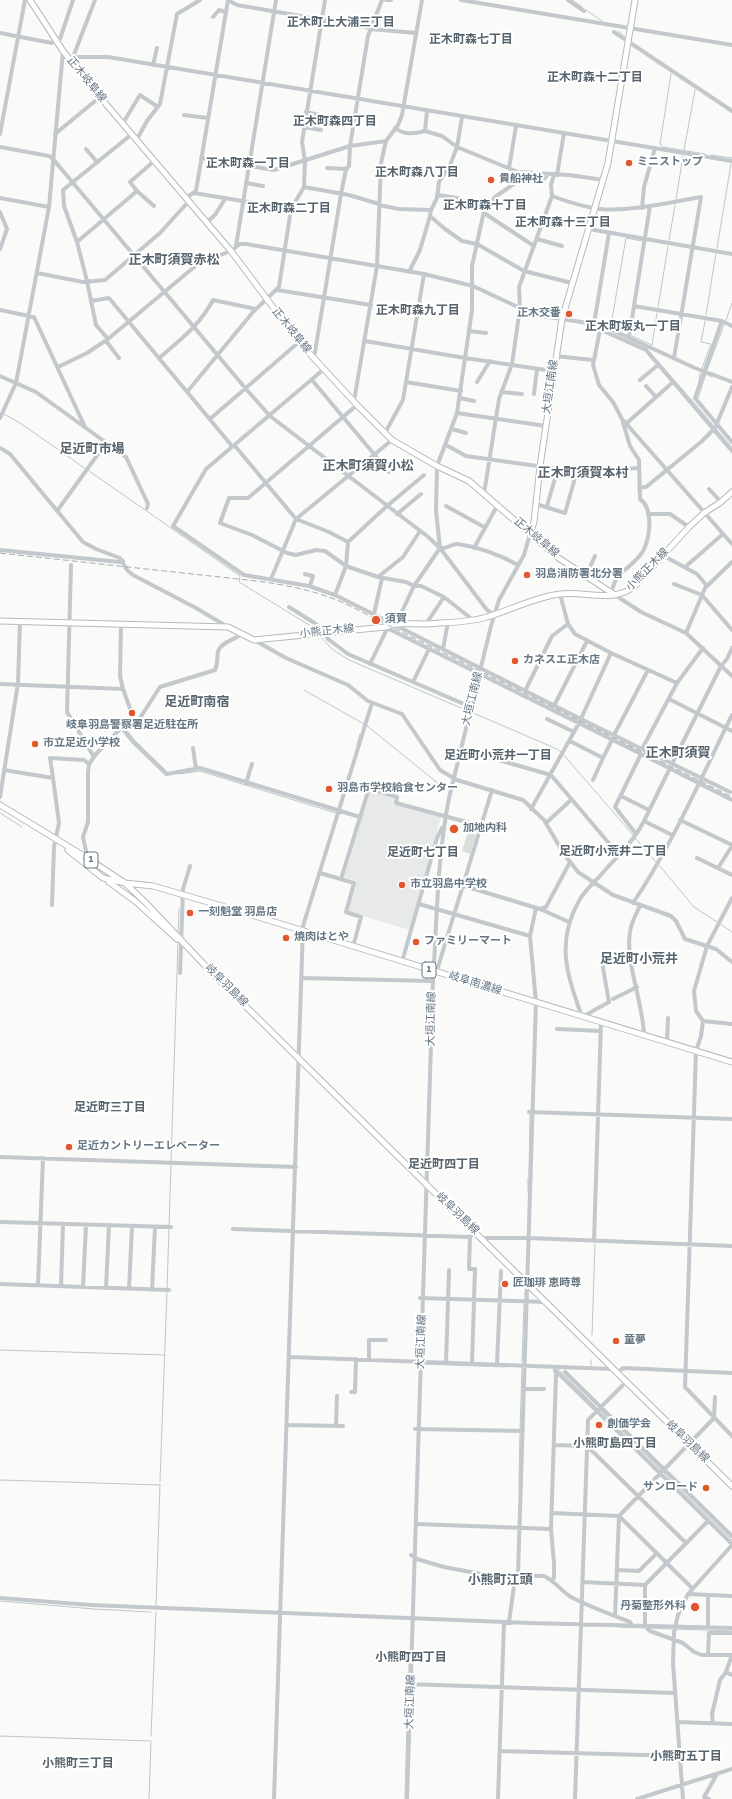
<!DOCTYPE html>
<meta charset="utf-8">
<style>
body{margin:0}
canvas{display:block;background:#fafaf8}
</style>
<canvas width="732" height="1799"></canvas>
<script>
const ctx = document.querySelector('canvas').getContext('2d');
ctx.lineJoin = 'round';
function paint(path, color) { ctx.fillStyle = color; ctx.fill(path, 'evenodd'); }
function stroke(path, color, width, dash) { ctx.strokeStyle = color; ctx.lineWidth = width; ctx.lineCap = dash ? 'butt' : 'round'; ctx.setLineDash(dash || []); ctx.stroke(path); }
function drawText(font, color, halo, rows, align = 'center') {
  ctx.font = font + ' "Source Sans 3","Noto Sans JP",sans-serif'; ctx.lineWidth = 4; ctx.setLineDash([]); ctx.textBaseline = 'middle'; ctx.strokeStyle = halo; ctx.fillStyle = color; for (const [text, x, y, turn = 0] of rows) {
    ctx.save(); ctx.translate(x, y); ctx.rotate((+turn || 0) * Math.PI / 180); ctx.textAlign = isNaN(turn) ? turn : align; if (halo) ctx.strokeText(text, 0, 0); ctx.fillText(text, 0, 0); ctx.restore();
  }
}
const built = new Path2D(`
 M369,789L395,797L393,804L441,817L409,930L347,911L356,881L344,877Z`);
const green = new Path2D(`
 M468,832L476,835L470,854L462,851Z`);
const stream = new Path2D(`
 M572,0L582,7
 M586,10L602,21
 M618,31L623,35
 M671,74L660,144L663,147L705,154
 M684,150L695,90
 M711,155L732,158
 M676,199L683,156
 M669,240L675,205
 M717,248L731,164
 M658,307L668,246
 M706,315L716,253
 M726,320L732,303
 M611,325L626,238L642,241
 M632,336L652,345L657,313
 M646,348L697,406
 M702,368L711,344L701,342L705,321
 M707,370L724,325
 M699,382L700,373
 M698,398L706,374L712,377
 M697,406L713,425
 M4,414L20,423L86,469
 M717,430L732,447
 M89,471L240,576L239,582L314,628L318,632
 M320,636L332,649L349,660L468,711
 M304,690L364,724
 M471,712L557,749L561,752
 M74,719L113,720L119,727
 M366,725L445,789
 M122,731L132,743L166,776
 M357,745L360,734
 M563,754L633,835
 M179,774L200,771L336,813
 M0,813L22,827
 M635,838L656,862
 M659,865L694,907L717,922
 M720,924L732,932
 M178,934L179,909
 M171,1162L178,941
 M529,1175L530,1113
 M528,1191V1178
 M169,1226L171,1165
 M167,1288L169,1229
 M525,1298V1291
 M592,1335L595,1244
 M0,1350L165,1355
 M522,1362L524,1304
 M422,1364L505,1367
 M591,1365V1360
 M558,1369L597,1408
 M600,1410L662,1471
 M520,1430L522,1367
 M664,1473L732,1540
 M0,1480L160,1485
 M160,1481L167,1291
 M519,1485L520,1433
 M0,1601L94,1609L151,1612
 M156,1606L160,1485
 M506,1625L512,1624
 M619,1627L644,1628
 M649,1628L672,1629
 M675,1629L732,1631
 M409,1682V1658
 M0,1736L151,1741
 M151,1736L156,1612
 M149,1799L151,1742
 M405,1799L408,1686`);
const minor = new Path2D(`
 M228,0L237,5L370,28
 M386,0H391
 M461,0L732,45
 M568,0L584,11
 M213,17L219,10L226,12
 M370,29L416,33
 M614,32L732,111
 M0,33L52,43L60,39L73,0
 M73,57L95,0
 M70,60L73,57H108L732,161
 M153,65L157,48
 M427,111L425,131L442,136L457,147L518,172L569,175L604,180
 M306,112L323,116
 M184,115L208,118
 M462,117L457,147L450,165L439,182L437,198L431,210L430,216L445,229L462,241L477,244L524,271L572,283
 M123,123L140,95L158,107
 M304,127L321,130
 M395,128C404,135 414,134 425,131
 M0,134L25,0
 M55,134L100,97
 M137,139L147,121L160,104L177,14L200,0
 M0,147L49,156L53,159L246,389L270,416L427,536L440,548L487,610L495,615
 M86,149L97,162
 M201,158L274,170L350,146L386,141
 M327,168L347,169
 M509,168L516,126
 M557,175L564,133
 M246,183L263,186
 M304,187L349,195L379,204
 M137,191L154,206
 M194,193L291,209
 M437,195L458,198L484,211
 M552,196C568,202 583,207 600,209C630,212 671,202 701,197L674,358
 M0,198L49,207
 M186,198L196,191L228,0
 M379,205L399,209L431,210
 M642,208L644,187L655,148
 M0,212L7,229L0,249
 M484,213L534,246
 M207,222L215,215L225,199
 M589,229L732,254
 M537,239L562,246
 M77,242L137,191L130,182L154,161
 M236,246L276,0
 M409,272L420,250L430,216
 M37,273L83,282L105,280L160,233L189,201
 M277,290L371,305
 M91,301L109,298L232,446
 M634,306L722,321L732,326
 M0,310L34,317L85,427
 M722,321L695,398L732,442
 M594,324L609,233
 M601,325L593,365L599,385L613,402L622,419L630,446L639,460L640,499C654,509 650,538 643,551C637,562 624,569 617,578C614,582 613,588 611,593
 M601,330L646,350L732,451
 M469,331L486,333
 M629,337L650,206
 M108,339L96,325L87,281L77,242L64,206L63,190L132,134
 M106,341L119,358
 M365,341L465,358L553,371
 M555,356L593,360
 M159,358C180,340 200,325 213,300L256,309
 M314,358L341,194L346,169L349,166L350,146L368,36L382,0
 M58,367L87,353L108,339L199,263L231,251L240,244H246L377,266L424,274L473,286L535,315L601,325L695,368L732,382
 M324,369L206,469L173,526L244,575L309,586L335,595L393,624
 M0,376L36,392L126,457L148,504L147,508
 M312,380L389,472
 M640,380L658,365
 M406,382L461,391
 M477,382L490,361
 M646,386L656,397
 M187,392L253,312L279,287L291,209L304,187L305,161L302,142L325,0
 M501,392L522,394
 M534,394L537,369
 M460,398L474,401
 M354,401L377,266L381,163L386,141L398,125L402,115L422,0
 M357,405L248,498H229L220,523L252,535L287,553L296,555L316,550L325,551L346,566L378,577L406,582L414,586H421L444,597L473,620
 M457,413L546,426
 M0,418L16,383L49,207L63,51
 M210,419L299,342
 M623,420L732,544
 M627,423L673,382
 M452,429L466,433
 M385,433L403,400L424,274
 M446,445L466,456L580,472L639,468
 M235,446L296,519L329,532L348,542
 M0,448L10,454L83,542L96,549L120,558L127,570L133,575L196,608L228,627
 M639,488L646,487L701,442L715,428L732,387
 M709,489L721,502
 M484,494L499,399L512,364L520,308L519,287L552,196L551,185L554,175
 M536,504L565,513L577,471
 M446,506L484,527
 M547,506L558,468
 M57,511L106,443
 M397,514L421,494
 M648,514H670L689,527
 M440,548C447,550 452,543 458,544C479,547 500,555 518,565
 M474,548L497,506
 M0,550L120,562L123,561
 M664,556L697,574L707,586
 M71,565L67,712L94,757
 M685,567L723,534
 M305,574L313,576L310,586
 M586,576L595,556
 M378,577L403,557L420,531
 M271,579L296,519L392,440
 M674,584L702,595L732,630
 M560,594L568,624L575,634L611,653L677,683
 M335,595L346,566L348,542L387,506L424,475
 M615,595L641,612L686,633L732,676
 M289,607L316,624L323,630L328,639L348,654L471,707
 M374,614L382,578
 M396,624L414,586L440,548L436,511L437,466L457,413L472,310V266L484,211L495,197L518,181L544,179L548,174
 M397,624L399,627L581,719L642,749
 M426,624L444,597
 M121,625L120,676L123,689L135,722
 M385,627L641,754L615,807L636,834
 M686,633L705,588L732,562
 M254,640L286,658L348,685L368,701L402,714L440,770L457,780L523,800L544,820L564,854L578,872L613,895L671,916L676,921L685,939L716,949L732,962
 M703,648L677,683L642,749L730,792
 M443,649L448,622
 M370,664L387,629
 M413,682L429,649
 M0,684L123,689
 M525,691L552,636L568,624
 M669,699L732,731
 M554,706L587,641
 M547,719L574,732
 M123,728L133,741L167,774L200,768L360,817
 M614,735L648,670
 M570,741L603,758L612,740
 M193,748L196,769
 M460,749L551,775L619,855
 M641,754L732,800
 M673,762L721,666L727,659L732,648
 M670,768L644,821L672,835
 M4,770L53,778L50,758L84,760L89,764
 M593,780L603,758
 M246,783L252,764
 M621,796L649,810
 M0,797L18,683L20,621
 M531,809L579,723L611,653
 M680,820L732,845
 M546,823L572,799
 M84,856L86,851L83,837L88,822V772L89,764L96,754L121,728L140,718L160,687L215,670C218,664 217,657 218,651C221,642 235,640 241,634
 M697,858L732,875
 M718,868L732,846
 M320,873L354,883L346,912L361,917L353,947
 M438,878L540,909L569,922
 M341,879L369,788L397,797L396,803L481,826
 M732,898L707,946L694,991L696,1011L703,1021L701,1036L696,1051L685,1387L732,1436
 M633,903C672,845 701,778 732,715
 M419,904L530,936
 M52,905L54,847L59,823L53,778
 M640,906C636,914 631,923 630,932C625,962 643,1002 644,1035
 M540,909L546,907L570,862
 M402,962L437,838L442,828
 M602,962L609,1002L582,1017C567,974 555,942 580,899C587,888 598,879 606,869C620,854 635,839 644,821
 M434,969L438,967L492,790
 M180,973L183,889L190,866
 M302,978L433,981
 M613,999L637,987
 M703,1021L732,1024
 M557,1029L601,1031
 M667,1042L668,1018
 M529,1112L732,1119
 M0,1157L296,1167
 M0,1222L171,1227
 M233,1229L470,1237L476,1232
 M470,1237L469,1269H475L472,1364
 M482,1238H528L732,1246
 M594,1241L601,1022
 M0,1284L169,1290
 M38,1285L43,1158
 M61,1286L63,1224
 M83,1287L86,1225
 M106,1288L109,1225
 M129,1289L132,1226
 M152,1290L155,1227
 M420,1298L546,1302
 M290,1357L613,1369
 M369,1360V1340H386
 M446,1363L449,1270
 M497,1364L501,1271
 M555,1370L597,1411L626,1382
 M565,1372L732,1536
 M618,1373L623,1368L732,1373
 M524,1389H544
 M351,1392H355L356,1359
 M287,1425L343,1426
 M336,1426L337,1396
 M415,1429L523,1431
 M554,1445L587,1446L686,1543
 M552,1513L619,1516L692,1588
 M708,1521L645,1585V1626L650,1631L683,1643L694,1652L702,1655H732
 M417,1524L551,1529
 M411,1555L417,1559L444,1567L481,1574L544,1576C555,1581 561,1591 571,1597C590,1607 610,1614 630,1622L632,1625
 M617,1570L639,1571L657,1553
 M552,1581L554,1577V1563L551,1529L556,1374L555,1370
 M583,1582L645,1585
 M688,1594L732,1596
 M0,1598L91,1605L529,1623L732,1628
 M615,1616L619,1516L714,1418L715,1397
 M509,1622L515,1579L518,1574L536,1002L530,936L536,908
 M708,1627V1595
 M708,1655L709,1633H732
 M726,1672L732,1675
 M407,1684L675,1693
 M677,1722L732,1724
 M713,1723L712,1714L720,1680L726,1672L732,1655
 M500,1751L680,1756
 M274,1799L303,926L372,703
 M407,1799L433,981C437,920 437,859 449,798L491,626L499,600L524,555L530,534
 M498,1799L504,1622
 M575,1799L588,1420L597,1411L732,1544
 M637,1799L732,1769
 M683,1799L673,1663L674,1632L678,1615L688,1594L732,1545
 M709,1799L704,1797L717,1774`);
const major = new Path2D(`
 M30,0L63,51L100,97L231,251L299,342L357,405L392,440L437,466L469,481L557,557L615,595
 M530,534L534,522L540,466L562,319L608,163L635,0
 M0,621L228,627L254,640L385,627C398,622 412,624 427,624C446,622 468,623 487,617C511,610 535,597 560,594C586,591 611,603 634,587L689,527L704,513L721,502L732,492
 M0,805L84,856L125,883L146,903L213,974L732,1486
 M68,850L103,878L125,883L153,886L232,909L732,1062
 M109,882L135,901L177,939`);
const rail = new Path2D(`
 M0,553L247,580C282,584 311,589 344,603L732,797`);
const markers = [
 [629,163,4,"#e4572e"],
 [491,180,4,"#e4572e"],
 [569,314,4,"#e4572e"],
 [527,575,4,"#e4572e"],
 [376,620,5,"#e4572e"],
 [515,661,4,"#e4572e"],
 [132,713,4,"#e4572e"],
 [35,744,4,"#e4572e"],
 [329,789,4,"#e4572e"],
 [454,829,5,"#e4572e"],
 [402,885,4,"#e4572e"],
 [190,913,4,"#e4572e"],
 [286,938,4,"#e4572e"],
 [416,942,4,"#e4572e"],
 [69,1147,4,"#e4572e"],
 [505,1284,4,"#e4572e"],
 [616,1341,4,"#e4572e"],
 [599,1425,4,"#e4572e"],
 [706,1488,4,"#e4572e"],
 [695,1607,5,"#e4572e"]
];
const shields = [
 [91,860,14],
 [429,970,14]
];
const shieldNames = [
 ["1",91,860],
 ["1",429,970]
];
const streetNames = [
 ["正木岐阜線",86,80,51],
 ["正木岐阜線",291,331,51],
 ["大垣江南線",551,387,-82],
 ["正木岐阜線",536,538,40],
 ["小熊正木線",648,570,-45],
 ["小熊正木線",327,632,-6],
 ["大垣江南線",473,699,-76],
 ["岐阜南濃線",475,984,17],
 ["岐阜羽島線",226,986,45],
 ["大垣江南線",432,1019,-89],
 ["岐阜羽島線",457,1214,44],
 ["大垣江南線",422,1342,-88],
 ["岐阜羽島線",687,1442,44],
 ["大垣江南線",411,1702,-88]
];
const poiNames = [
 ["ミニストップ",637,163],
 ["貴船神社",499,180],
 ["正木交番",561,314,"right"],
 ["羽島消防署北分署",535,575],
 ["須賀",385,620],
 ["カネスエ正木店",523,661],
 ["岐阜羽島警察署足近駐在所",132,726,"center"],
 ["市立足近小学校",43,744],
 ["羽島市学校給食センター",337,789],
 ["加地内科",463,829],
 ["市立羽島中学校",410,885],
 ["一刻魁堂 羽島店",198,913],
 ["焼肉はとや",294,938],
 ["ファミリーマート",424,942],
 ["足近カントリーエレベーター",77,1147],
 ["匠珈琲 恵時尊",513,1284],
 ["童夢",624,1341],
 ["創価学会",607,1425],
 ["サンロード",698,1488,"right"],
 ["丹菊整形外科",686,1607,"right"]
];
const neighbourhoodNames = [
 ["正木町上大浦三丁目",341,23],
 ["正木町森七丁目",471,40],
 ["正木町森十二丁目",595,78],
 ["正木町森四丁目",335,122],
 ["正木町森一丁目",248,164],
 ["正木町森八丁目",417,173],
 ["正木町森十丁目",485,206],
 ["正木町森二丁目",289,209],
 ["正木町森十三丁目",563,223],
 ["正木町森九丁目",418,311],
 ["正木町坂丸一丁目",633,327],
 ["足近町小荒井一丁目",498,756],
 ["足近町小荒井二丁目",613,852],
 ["足近町七丁目",423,853],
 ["足近町三丁目",110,1108],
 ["足近町四丁目",444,1165],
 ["小熊町島四丁目",615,1444],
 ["小熊町四丁目",411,1658],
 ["小熊町五丁目",686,1757],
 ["小熊町三丁目",78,1764]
];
const quarterNames = [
 ["正木町須賀赤松",174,261],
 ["足近町市場",92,450],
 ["正木町須賀小松",368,467],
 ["正木町須賀本村",583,474],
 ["足近町南宿",197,703],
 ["正木町須賀",678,754],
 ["足近町小荒井",639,960],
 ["小熊町江頭",500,1581]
];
paint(built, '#e8e9e9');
paint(green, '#dadfd7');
stroke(stream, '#bbc7cb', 1);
stroke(major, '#b5babe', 7);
stroke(minor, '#c3c8cc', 4);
stroke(major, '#fff', 5);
stroke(rail, '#a2aab0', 1, [6, 3]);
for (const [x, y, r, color] of markers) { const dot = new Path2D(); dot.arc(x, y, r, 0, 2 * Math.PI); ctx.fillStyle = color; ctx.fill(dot); stroke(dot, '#fff', 1.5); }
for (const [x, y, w] of shields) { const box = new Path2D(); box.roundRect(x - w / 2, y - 8, w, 16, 3); ctx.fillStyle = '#fff'; ctx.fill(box); stroke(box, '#657683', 1); }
drawText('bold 10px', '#657683', null, shieldNames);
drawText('11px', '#657683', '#fff', streetNames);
drawText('bold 11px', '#657683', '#fff', poiNames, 'left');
drawText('bold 12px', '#57646e', '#fff', neighbourhoodNames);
drawText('bold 13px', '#57646e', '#fff', quarterNames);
</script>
